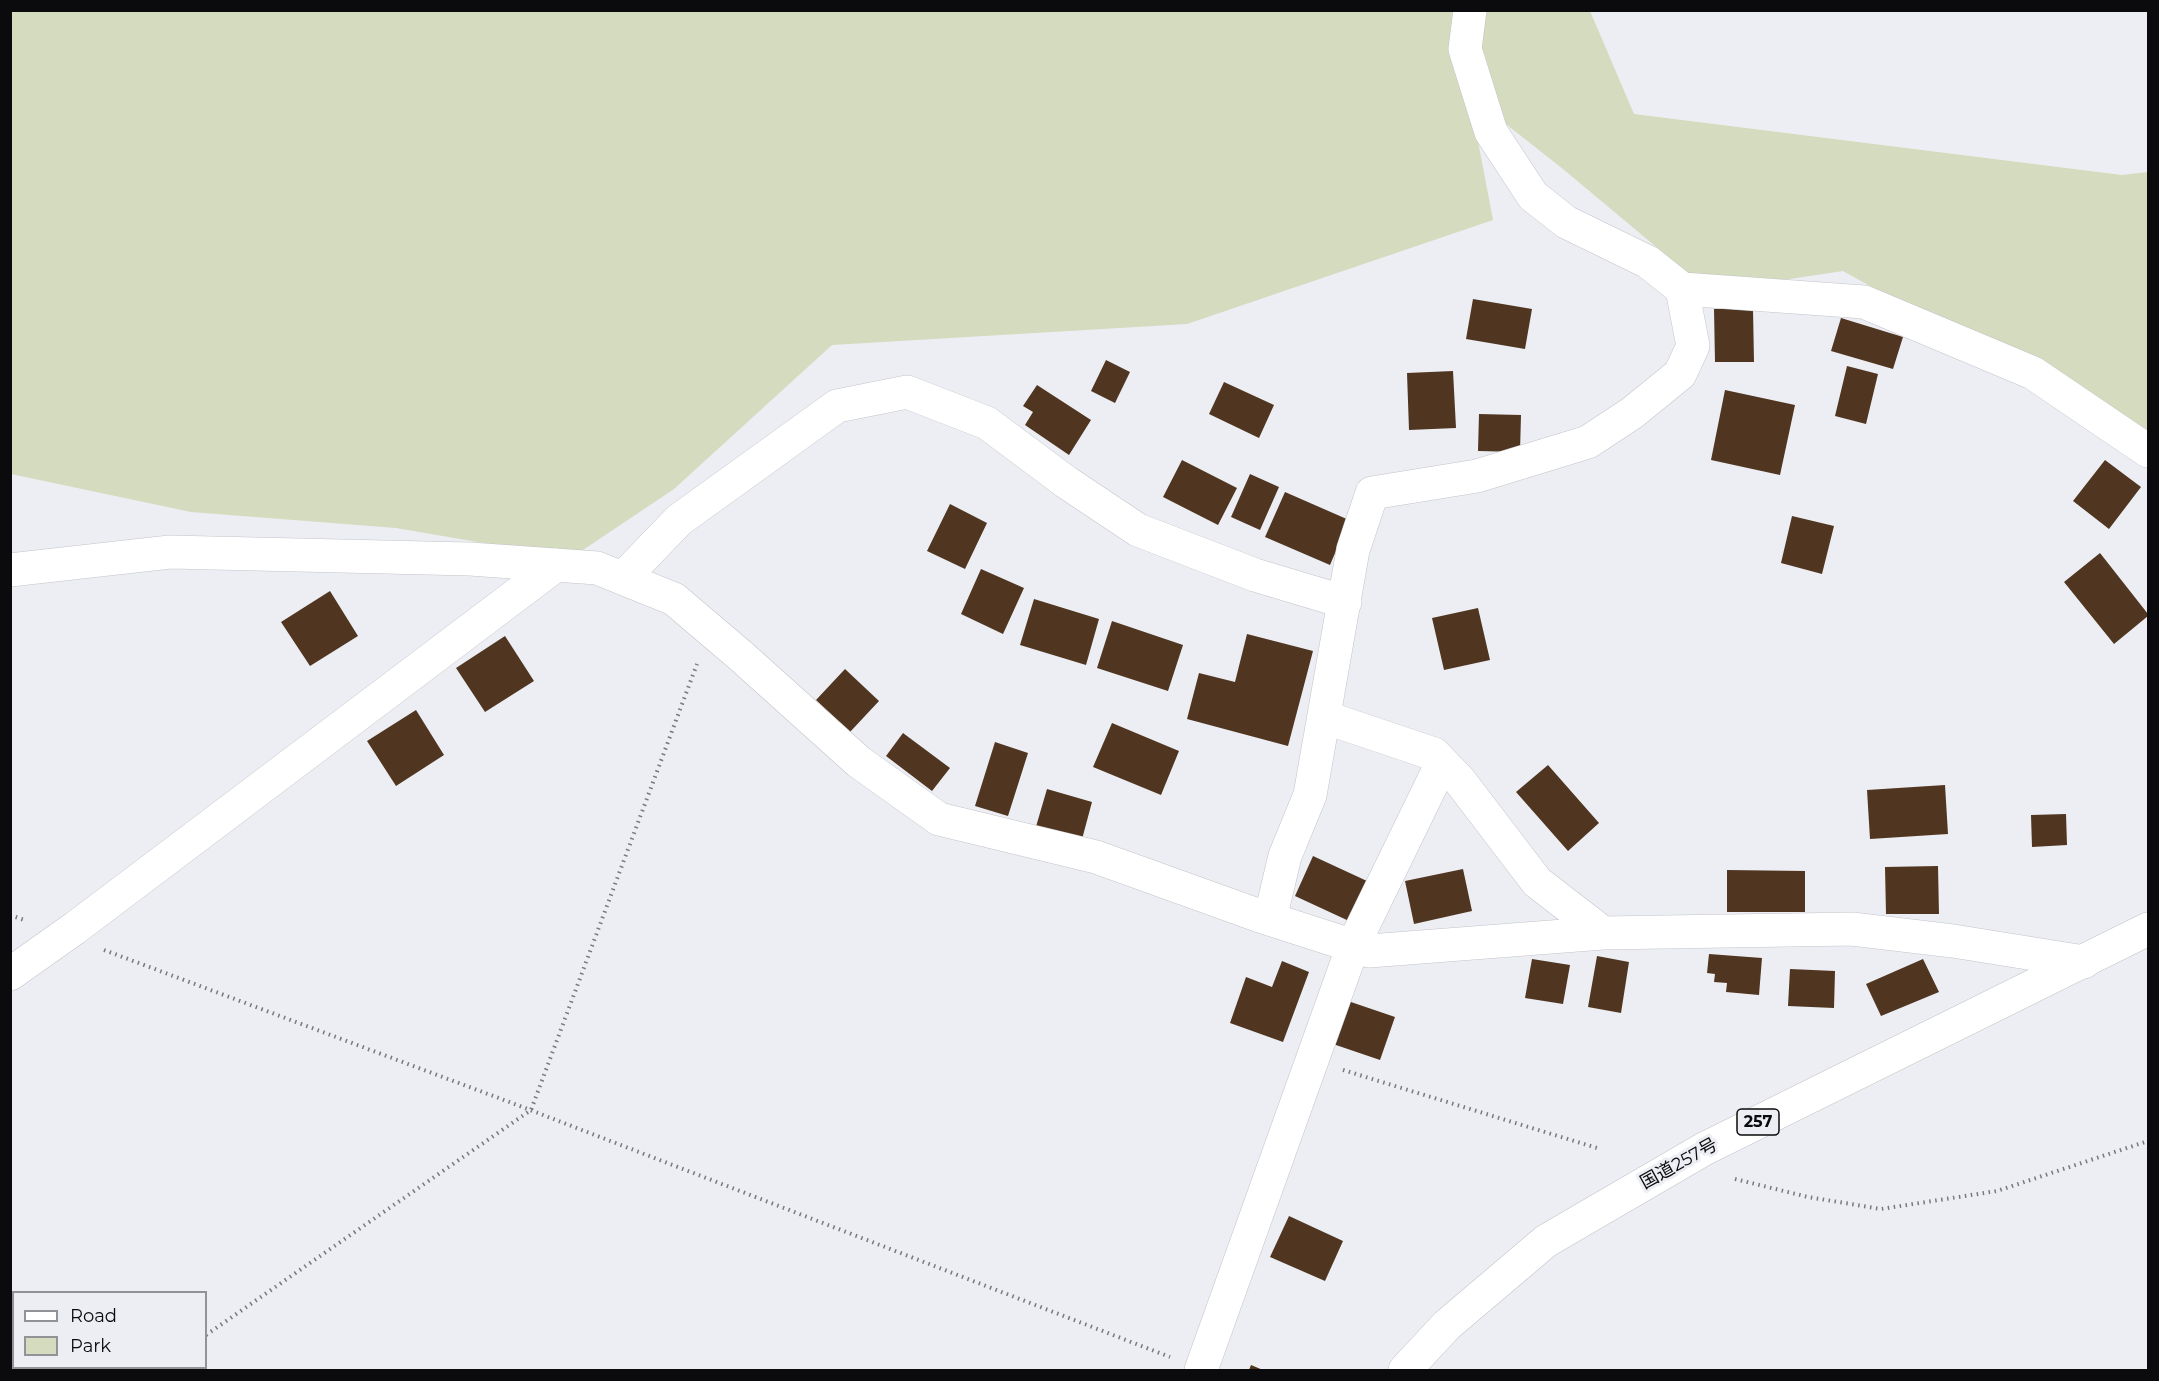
<!DOCTYPE html>
<meta charset="utf-8">
<style>
body{margin:0}
#map{position:relative;width:2159px;height:1381px;overflow:hidden;background:#eceef3;font-family:Montserrat,sans-serif}
canvas{display:block}
.frame{position:absolute;inset:0;border:12px solid #0b0b0d;pointer-events:none}
.legend{position:absolute;left:12px;top:1291px;width:195px;height:78px;box-sizing:border-box;background:#eceef3;border:2px solid #929397;margin:0;padding:8px 10px;list-style:none;font-size:18px;color:#0b0b0d}
.legend li{display:flex;align-items:center;gap:12px;height:30px}
.legend b{width:30px;border:2px solid #929397}
</style>
<div id="map">
<canvas width="2159" height="1381"></canvas>
<div class="frame"></div>
<ul class="legend">
<li><b style="height:8px;background:#fff"></b>Road</li>
<li><b style="height:16px;background:#d4dbbe"></b>Park</li>
</ul>
</div>
<script>
const ctx = document.querySelector('canvas').getContext('2d');
ctx.lineJoin = 'round';
function paint(path, color) { ctx.fillStyle = color; ctx.fill(path, 'evenodd'); }
function stroke(path, color, width, dash) { ctx.strokeStyle = color; ctx.lineWidth = width; ctx.lineCap = dash ? 'butt' : 'round'; ctx.setLineDash(dash || []); ctx.stroke(path); }
function drawText(font, color, halo, rows, align = 'center') {
  ctx.font = font + ' Montserrat,"Noto Sans JP",sans-serif'; ctx.lineWidth = 6; ctx.setLineDash([]); ctx.textBaseline = 'middle'; ctx.strokeStyle = halo; ctx.fillStyle = color; for (const [text, x, y, turn = 0] of rows) {
    ctx.save(); ctx.translate(x, y); ctx.rotate((+turn || 0) * Math.PI / 180); ctx.textAlign = isNaN(turn) ? turn : align; if (halo) ctx.strokeText(text, 0, 0); ctx.fillText(text, 0, 0); ctx.restore();
  }
}
const green = new Path2D(`
 M11,11H1453L1493,220L1187,324L832,345L674,489L571,558L396,528L191,512L11,474Z
 M1476,11H1590L1634,114L2122,175L2148,172V430L2067,396L1843,271L1709,291L1563,169L1483,106Z`);
const building = new Path2D(`
 M1473,299L1532,309L1525,349L1466,339Z
 M1714,309H1753L1754,362H1715Z
 M1841,318L1903,337L1893,369L1831,351Z
 M1106,360L1130,372L1115,403L1091,391Z
 M1847,366L1878,374L1866,424L1835,416Z
 M1453,371L1456,428L1409,430L1407,373Z
 M1224,382L1274,405L1259,438L1209,414Z
 M1037,385L1091,420L1069,455L1025,425L1033,412L1023,406Z
 M1725,390L1795,405L1780,475L1711,460Z
 M1479,414L1521,415L1520,452L1478,451Z
 M1182,460L1237,488L1218,525L1163,497Z
 M2105,460L2141,487L2109,529L2073,501Z
 M1250,474L1279,487L1260,530L1231,517Z
 M1285,492L1349,520L1330,565L1265,537Z
 M950,504L987,523L965,569L927,551Z
 M1792,516L1834,526L1822,574L1781,563Z
 M2100,553L2148,614V616L2114,644L2064,582Z
 M981,569L1024,588L1003,634L961,614Z
 M330,591L358,636L310,666L281,622Z
 M1034,599L1099,619L1086,665L1020,645Z
 M1478,608L1490,660L1444,670L1432,618Z
 M1112,621L1183,645L1168,691L1097,668Z
 M1247,634L1313,651L1288,746L1187,719L1199,673L1235,682Z
 M505,636L534,681L485,712L456,668Z
 M845,669L879,701L850,732L816,700Z
 M416,710L444,755L396,786L367,741Z
 M1112,723L1179,751L1161,795L1093,767Z
 M903,733L950,768L932,791L886,756Z
 M995,742L1028,753L1008,816L975,806Z
 M1548,765L1599,823L1568,851L1516,792Z
 M1945,785L1948,834L1870,839L1867,790Z
 M1047,789L1092,802L1081,843L1035,830Z
 M2066,814L2067,845L2032,847L2031,815Z
 M1313,856L1367,881L1349,921L1295,896Z
 M1938,866L1939,914H1886L1885,867Z
 M1463,869L1472,911L1414,924L1405,881Z
 M1727,870L1805,871V912H1727Z
 M1709,954L1762,958L1759,995L1726,992L1727,983L1714,982L1715,974L1707,973Z
 M1597,956L1629,962L1621,1013L1588,1007Z
 M1532,959L1570,965L1563,1004L1525,998Z
 M1923,959L1939,992L1881,1016L1866,984Z
 M1282,961L1309,972L1283,1042L1230,1023L1246,977L1272,987Z
 M1790,969L1835,971L1834,1008L1788,1006Z
 M1348,1001L1395,1017L1380,1060L1333,1044Z
 M1289,1216L1343,1241L1325,1281L1270,1257Z
 M1251,1365L1263,1370H1249Z`);
const path = new Path2D(`
 M10,915L27,921
 M104,950L512,1103L1170,1357
 M1343,1070L1597,1148
 M1735,1179L1808,1197L1881,1209L1997,1191L2148,1141
 M206,1335L531,1110L697,664
 M154,1370L159,1368`);
const minor = new Path2D(`
 M1682,289L1864,302L2033,373L2148,451
 M10,570L170,552L470,559L597,568L674,599L741,656L859,762L939,819L1096,857L1260,916L1369,951L1603,933L1852,929L1953,941L2084,962
 M623,578L679,520L837,406L907,392L987,423L1066,482L1138,530L1255,575L1345,602
 M1324,717L1434,754L1460,781L1537,882L1603,933
 M1270,919L1285,856L1310,795L1353,550L1372,493L1477,476L1588,442L1632,413L1680,374L1693,346L1682,289L1648,262L1566,222L1533,196L1491,132L1465,49L1470,10
 M10,974L75,928L556,565
 M1201,1370L1353,946L1442,763`);
const highway = new Path2D(`
 M1405,1370L1447,1325L1546,1241L1704,1149L2148,929`);
const shields = [
 [1758,1122,42]
];
const shieldNames = [
 ["257",1758,1122]
];
const streetNames = [
 ["国道257号",1679,1164,-29]
];
paint(green, '#d4dbbe');
paint(building, '#503620');
stroke(minor, '#c3c4c9', 34);
stroke(highway, '#c3c4c9', 34);
stroke(path, '#78797c', 4, [1.5, 4.5]);
stroke(minor, '#fff', 33);
stroke(highway, '#fff', 33);
for (const [x, y, w] of shields) { const box = new Path2D(); box.roundRect(x - w / 2, y - 13, w, 26, 4.5); ctx.fillStyle = '#eceef3'; ctx.fill(box); stroke(box, '#0b0b0d', 1.5); }
drawText('bold 16px', '#0b0b0d', null, shieldNames);
drawText('18px', '#0b0b0d', '#eceef3', streetNames);
</script>
